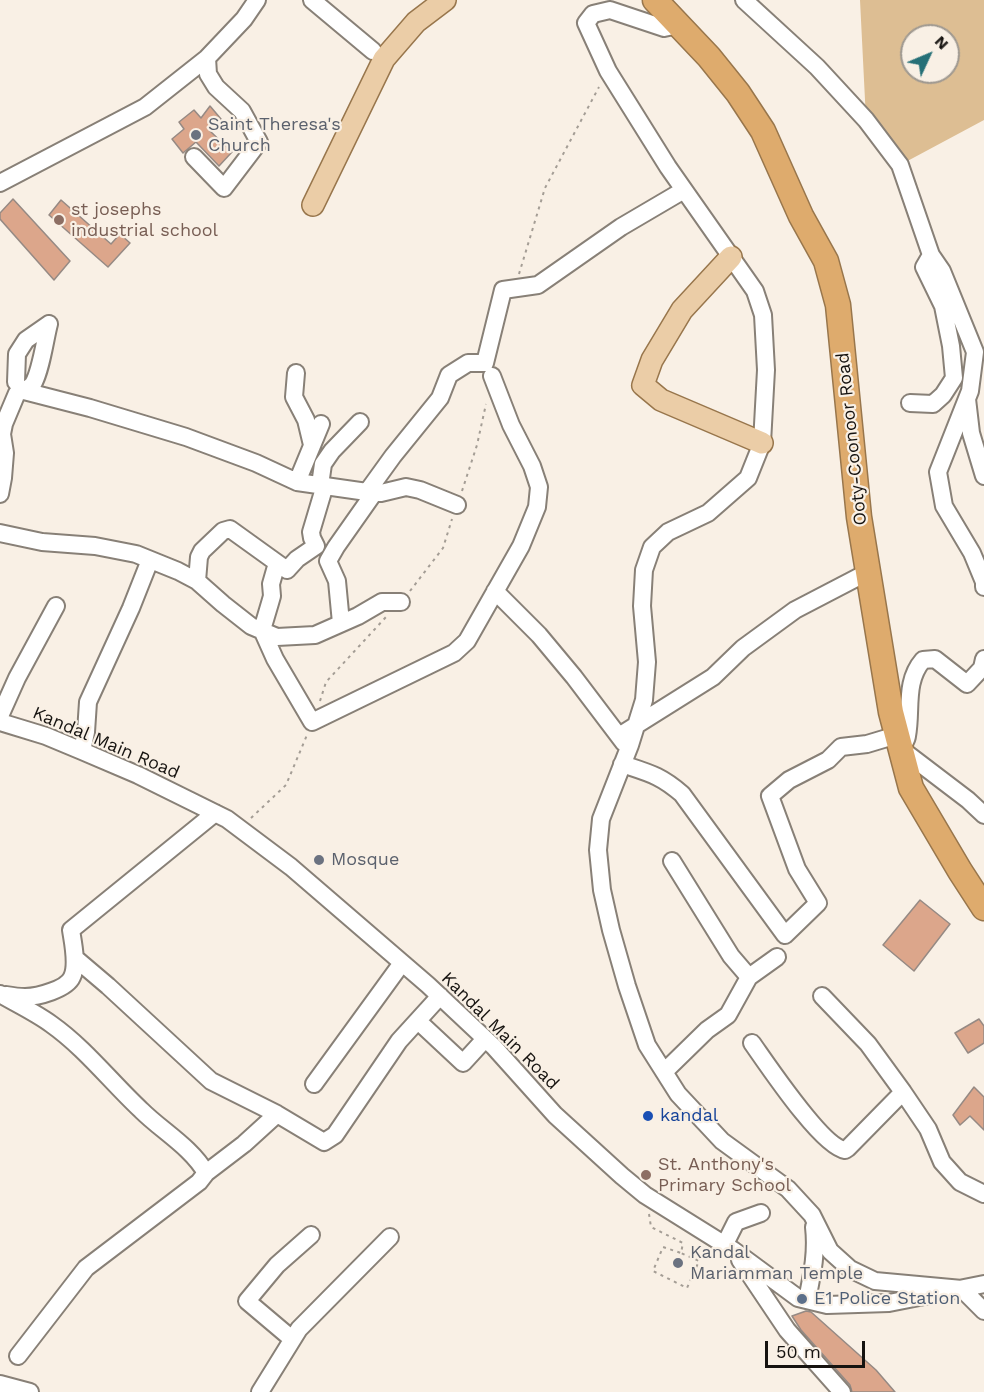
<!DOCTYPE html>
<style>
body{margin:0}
#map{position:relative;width:984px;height:1392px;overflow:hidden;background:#f9f0e5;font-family:"Work Sans",sans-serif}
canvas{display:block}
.north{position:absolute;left:900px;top:24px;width:60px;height:60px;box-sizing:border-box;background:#f9f0e5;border:2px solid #9e9890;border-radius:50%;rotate:46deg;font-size:16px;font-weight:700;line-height:24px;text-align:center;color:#161310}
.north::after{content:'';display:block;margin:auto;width:21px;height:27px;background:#267077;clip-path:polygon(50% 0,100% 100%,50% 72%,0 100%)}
.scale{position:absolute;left:765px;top:1341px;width:100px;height:27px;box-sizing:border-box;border:3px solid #161310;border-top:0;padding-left:8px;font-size:18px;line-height:21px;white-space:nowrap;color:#161310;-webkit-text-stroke:4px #f9f0e5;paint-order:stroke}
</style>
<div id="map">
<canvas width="984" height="1392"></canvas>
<div class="north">N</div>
<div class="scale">50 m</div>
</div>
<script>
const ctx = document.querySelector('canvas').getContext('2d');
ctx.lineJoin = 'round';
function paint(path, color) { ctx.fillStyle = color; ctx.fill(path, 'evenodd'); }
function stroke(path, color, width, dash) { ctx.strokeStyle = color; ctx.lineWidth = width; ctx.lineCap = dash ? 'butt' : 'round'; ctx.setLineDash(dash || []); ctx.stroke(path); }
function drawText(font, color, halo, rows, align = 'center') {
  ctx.font = font + ' "Work Sans",sans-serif'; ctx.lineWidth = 4.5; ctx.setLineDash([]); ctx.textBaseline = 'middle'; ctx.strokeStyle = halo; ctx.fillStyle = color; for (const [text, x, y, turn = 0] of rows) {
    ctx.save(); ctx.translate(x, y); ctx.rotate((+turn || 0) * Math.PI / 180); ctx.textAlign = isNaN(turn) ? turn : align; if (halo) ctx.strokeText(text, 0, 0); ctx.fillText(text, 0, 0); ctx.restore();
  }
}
const green = new Path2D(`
 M860,0H984V120L900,165L866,120ZM912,36H948V72H912Z`);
const building = new Path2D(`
 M210,106L221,119L210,131L232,152L219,166L196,142L183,153L172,139L184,129L179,122L194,110L201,118Z
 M13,199L70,261L54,280L0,219V213Z
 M61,200L111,244L120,234L130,243L108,267L49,215Z
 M920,900L950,924L914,971L883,945Z
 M979,1019L984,1026V1043L968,1053L955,1033Z
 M974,1087L984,1097V1130L970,1116L960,1125L953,1115Z
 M806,1311L811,1312L876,1370L895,1392H852L850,1385L801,1330L792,1316Z`);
const path = new Path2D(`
 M519,274L545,188L599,87
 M462,491L477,445L486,404
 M410,591L443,548L452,519
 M320,701L326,682L386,617
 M251,818L286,785L307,735
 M649,1214L651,1227L683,1243L681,1253L663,1247L653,1271L687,1288L699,1261L681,1253`);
const minor = new Path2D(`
 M312,0L373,51
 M744,0L817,67L866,120L900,165L931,255
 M678,25L664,28L610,10L593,14L586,23L608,71L668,167L755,291L763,315L766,370L762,443L748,478L708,513L668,532L652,547L644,570L642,606L647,662L644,700L630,745L601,819L598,850L602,890L611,930L627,986L647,1045L678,1094L722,1141L788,1189L812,1215L830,1251L850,1269L875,1281L962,1289L984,1311
 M194,157L224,188L259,142L242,111L216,87L208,74L207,58
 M0,183L145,107L207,58L244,19L257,0
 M296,373L294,397L306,420L312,445
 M16,382L17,354L26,340L49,324
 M24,391L90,408L186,437L256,463L297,482L367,492L381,493L406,487L420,490L457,505
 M967,399L971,433L984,476
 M910,403L933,404L943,395L954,378L951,346L943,306L924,267L931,255L942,271L975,352L970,391L938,472L944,506L972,553L984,582V587
 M297,482L321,424
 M320,485L323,464L332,451L360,422
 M367,492L393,456L440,398L449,375L468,363H485L503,290L538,285L621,227L684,190
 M0,494L3,478L5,453L2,434L4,424L17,393C23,391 29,389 33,384C41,371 45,339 49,324
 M0,533L42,542L95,546L136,554L178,571L197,581L223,604L251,626L277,637L315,635L358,616L382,602H401
 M277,563L271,584L272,596L270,603L262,630L275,659L312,722L454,653L467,641L521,546L537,507L539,487L532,466L511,425L492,376
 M197,581L199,557L202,551L223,531L230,529L287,570L297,559L316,546L312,538L311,532L325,485
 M495,591L539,635L574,677L624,743
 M341,623L337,581L328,561L336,547L374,493
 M984,659L982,668L967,684L935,659L923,660C904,682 912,710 907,736C907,740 903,744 901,749L968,800L984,815
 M0,716L17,678L56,606
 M0,722L46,736L82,751L138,775L227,819L291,867L428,985L494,1047L555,1115L622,1176L645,1195L733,1250L798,1298L827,1305L889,1303L984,1284
 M619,736L713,677L743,648L795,610L868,572
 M82,751L86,732L88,702L131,608L150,560
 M622,764C649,773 660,775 682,794L785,935L818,903L797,869L770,796L789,780L828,760L841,747L867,744L897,735
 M672,861L731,956L749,977
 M75,958L108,986L211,1081L277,1114
 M0,994C17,1004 36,1013 51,1024C85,1048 111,1082 141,1110C162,1131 191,1147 206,1173L199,1182L86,1268L18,1356
 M6,995C12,996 19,997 25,997C38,997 67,989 72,977C78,965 73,943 71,930L215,813
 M822,996L868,1044L903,1092L928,1129L942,1162L960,1182L984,1194
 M418,1021L463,1063L485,1039
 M752,1043C767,1064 822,1147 845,1150L848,1148L903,1092
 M664,1072L707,1030L728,1015L749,977L777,957
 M314,1084L402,963
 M206,1173L244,1144L277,1114L324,1142L335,1135L399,1041L440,996
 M725,1244L736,1222L761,1213
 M740,1260L787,1330L842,1392
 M807,1300C812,1275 817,1253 814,1227
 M292,1339L247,1301L277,1265L311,1235
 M0,1384L30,1392
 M260,1392L299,1329L390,1237`);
const major = new Path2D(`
 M313,205L384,59L416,22L445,0
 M731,257L682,310L652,360L643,385L661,400L762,443`);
const highway = new Path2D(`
 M655,0L709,57L738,93L763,131L801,216L826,261L838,305L859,517L891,712L911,788L960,871L984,908`);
const markers = [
 [196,135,6,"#6b7280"],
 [59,220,6,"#8d6e63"],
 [319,860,6,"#6b7280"],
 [648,1116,6,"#1a4fb4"],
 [646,1175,6,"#8d6e63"],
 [678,1263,6,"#6b7280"],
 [802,1299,6,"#5c6f8a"]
];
const worshipNames = [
 ["Saint Theresa's",208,125],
 ["Church",208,146],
 ["Mosque",331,860],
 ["Kandal",690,1253],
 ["Mariamman Temple",690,1274]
];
const educationNames = [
 ["st josephs",71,210],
 ["industrial school",71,231],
 ["St. Anthony's",658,1165],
 ["Primary School",658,1186]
];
const streetNames = [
 ["Ooty-Coonoor Road",852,439,-96],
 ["Kandal Main Road",106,743,23],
 ["Kandal Main Road",500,1031,45]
];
const transitNames = [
 ["kandal",660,1116]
];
const serviceNames = [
 ["E1 Police Station",814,1299]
];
paint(green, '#ddbe93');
paint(building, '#dca68b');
stroke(building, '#968a84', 1.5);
stroke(minor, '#888077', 20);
stroke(major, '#98764c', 24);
stroke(highway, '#98764c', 27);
stroke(path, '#a49d95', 2, [3, 4.5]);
stroke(minor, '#fff', 16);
stroke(major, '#ebcda7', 21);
stroke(highway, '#deab6d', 24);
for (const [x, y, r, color] of markers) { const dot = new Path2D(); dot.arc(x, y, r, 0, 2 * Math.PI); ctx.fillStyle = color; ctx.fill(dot); stroke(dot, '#f9f0e5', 2); }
drawText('18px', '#5b616d', '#f9f0e5', worshipNames, 'left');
drawText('18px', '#785e54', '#f9f0e5', educationNames, 'left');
drawText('18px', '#161310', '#f9f0e5', streetNames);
drawText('18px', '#164399', '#f9f0e5', transitNames, 'left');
drawText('18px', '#4e5e75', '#f9f0e5', serviceNames, 'left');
</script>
